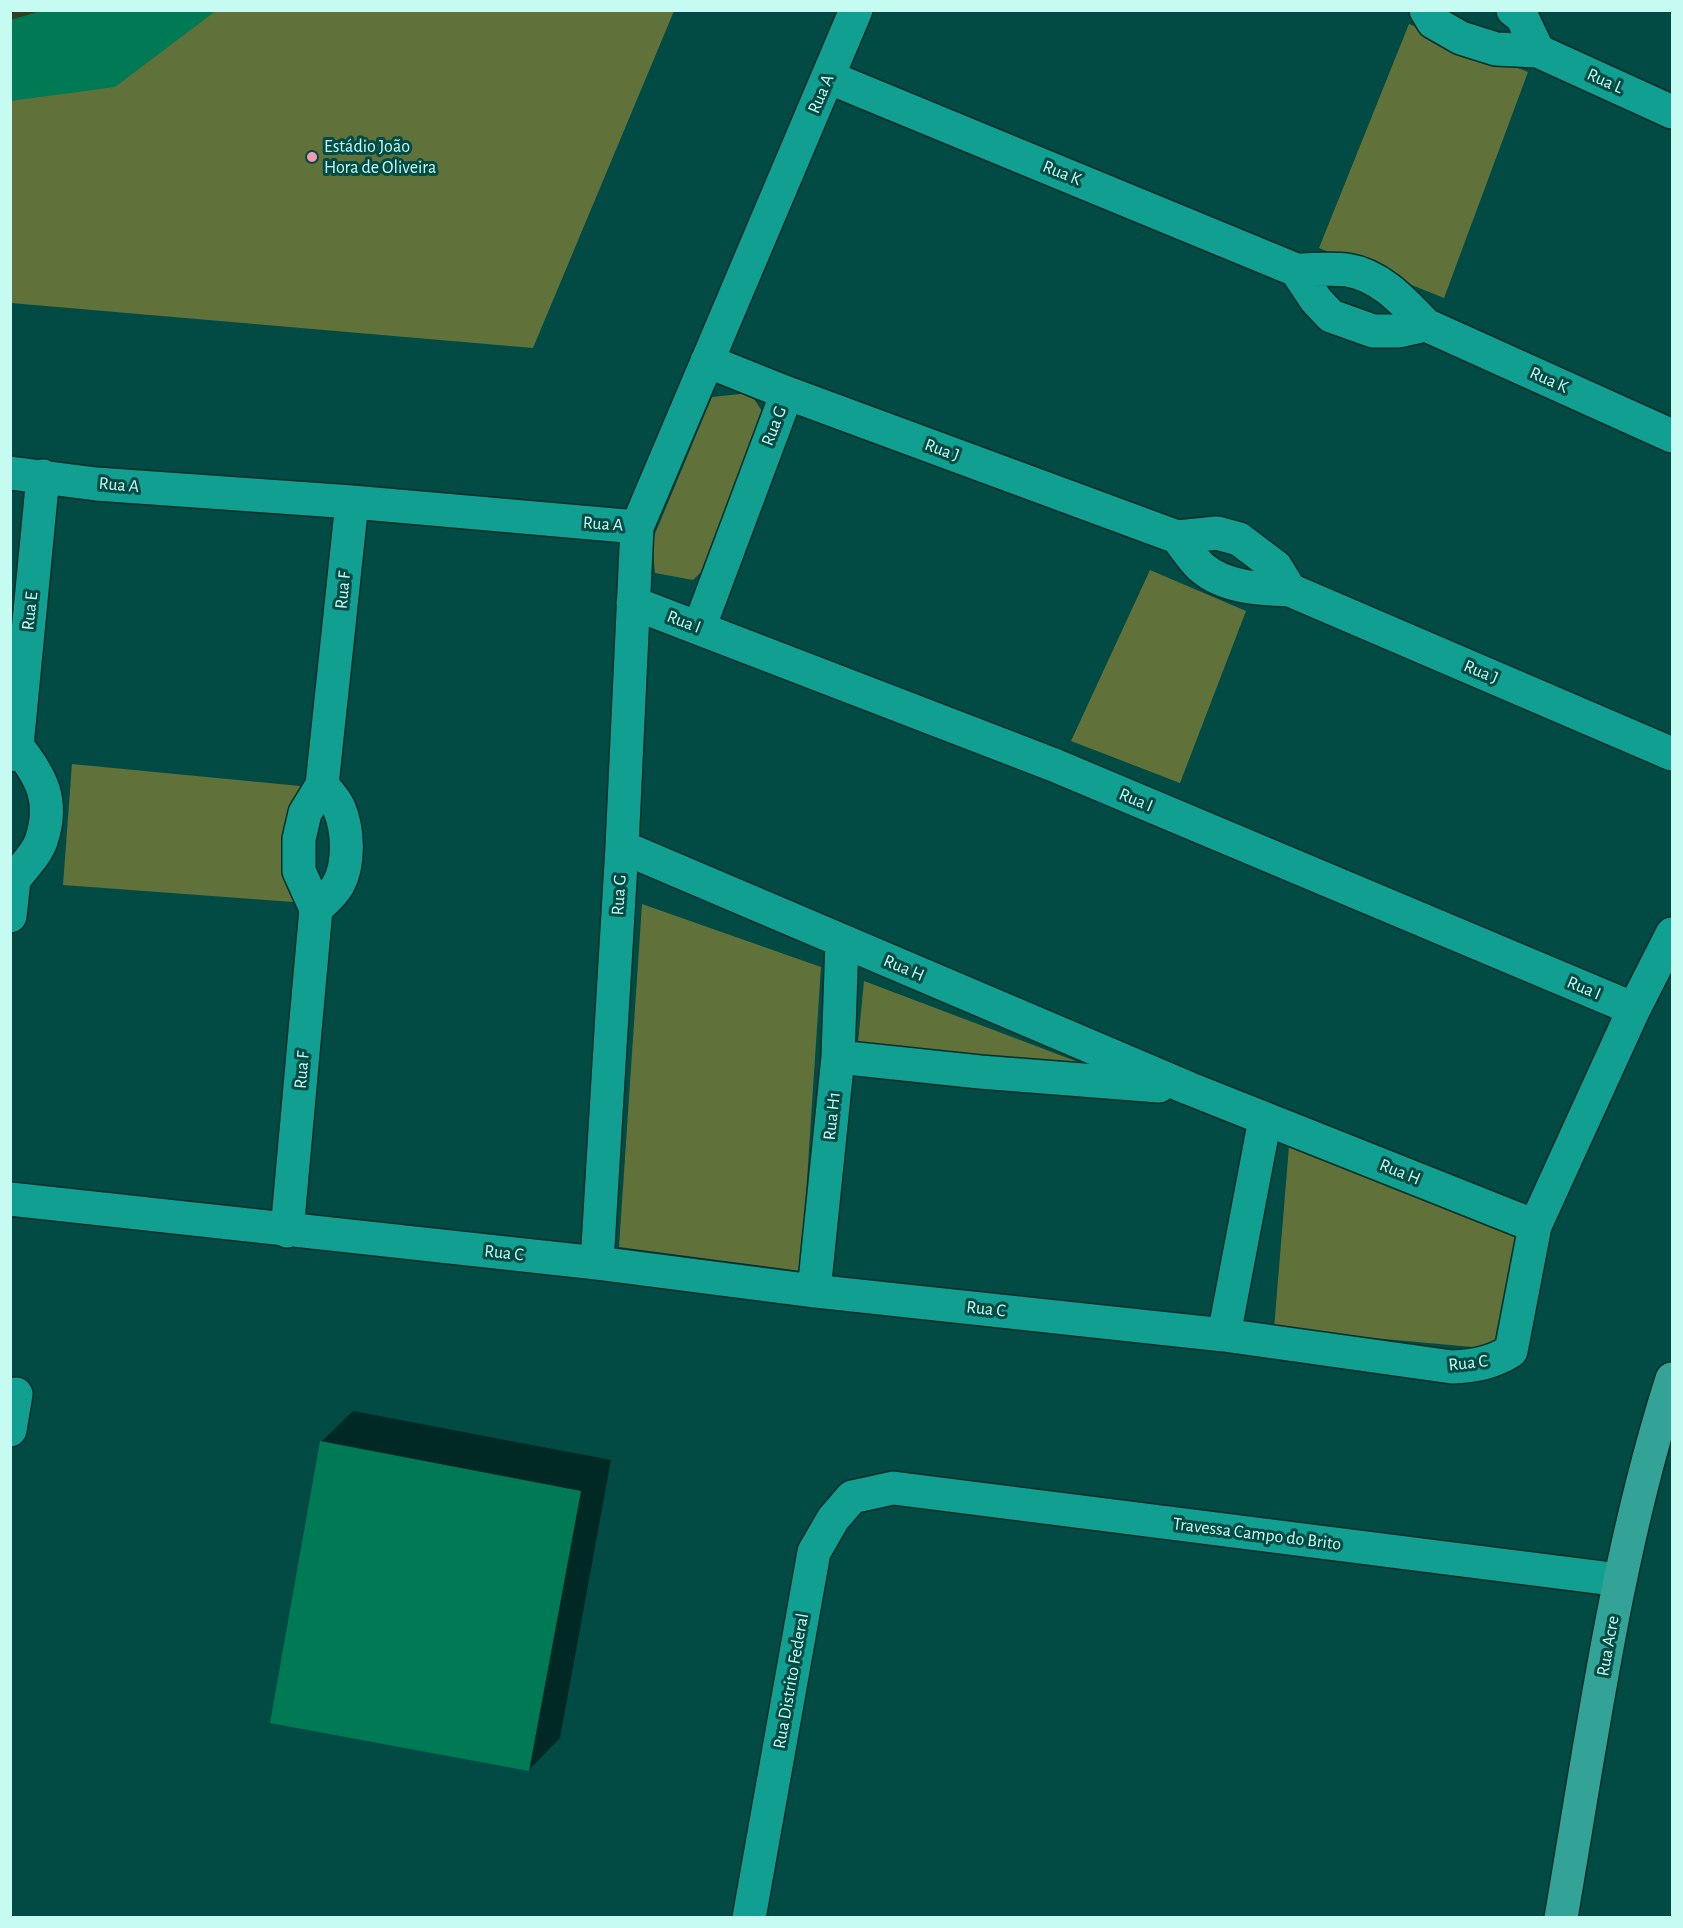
<!DOCTYPE html>
<meta charset="utf-8">
<style>
body{margin:0}
#map{position:relative;width:1683px;height:1928px;overflow:hidden;background:#014b44;font-family:"Alegreya Sans",sans-serif}
canvas{display:block}
.frame{position:absolute;inset:0;border:12px solid #c6fbf2;pointer-events:none}
</style>
<div id="map">
<canvas width="1683" height="1928"></canvas>
<div class="frame"></div>
</div>
<script>
const ctx = document.querySelector('canvas').getContext('2d');
ctx.lineJoin = 'round';
function paint(path, color) { ctx.fillStyle = color; ctx.fill(path, 'evenodd'); }
function stroke(path, color, width, dash) { ctx.strokeStyle = color; ctx.lineWidth = width; ctx.lineCap = dash ? 'butt' : 'round'; ctx.setLineDash(dash || []); ctx.stroke(path); }
function drawText(font, color, halo, rows, align = 'center') {
  ctx.font = font + ' "Alegreya Sans",sans-serif'; ctx.lineWidth = 6; ctx.setLineDash([]); ctx.textBaseline = 'middle'; ctx.strokeStyle = halo; ctx.fillStyle = color; for (const [text, x, y, turn = 0] of rows) {
    ctx.save(); ctx.translate(x, y); ctx.rotate((+turn || 0) * Math.PI / 180); ctx.textAlign = isNaN(turn) ? turn : align; if (halo) ctx.strokeText(text, 0, 0); ctx.fillText(text, 0, 0); ctx.restore();
  }
}
const green = new Path2D(`
 M10,11H674L533,348L11,303Z
 M1409,24L1528,72L1444,298L1319,248Z
 M750,393L762,411V425L716,557L693,580L655,573L652,541L712,397Z
 M1150,570L1246,611L1180,783L1071,741Z
 M72,764L300,786L293,902L63,885Z
 M642,904L821,967L801,1271L619,1247Z
 M864,981L1102,1071L857,1053Z
 M1289,1146L1523,1234L1505,1350L1274,1329Z`);
const shadow = new Path2D(`
 M10,10H214L10,99Z
 M353,1411L611,1460L560,1738L529,1770L321,1442Z`);
const building = new Path2D(`
 M45,10H217L115,87L10,101V20Z
 M320,1441L581,1491L529,1771L270,1723Z`);
const minor = new Path2D(`
 M1426,10L1433,22L1461,38L1496,49L1538,51L1672,112
 M1513,10L1522,17L1538,51
 M828,77L1296,270C1313,270 1331,268 1347,270C1380,275 1404,302 1426,325L1672,436
 M1296,270L1316,300L1331,316L1373,331H1399L1426,325
 M707,361L787,393L1177,537L1217,533L1239,539L1276,567L1290,590
 M10,473L96,484L352,502L637,527
 M1177,537C1185,547 1192,559 1201,567C1225,588 1260,589 1290,590L1672,754
 M633,603L1054,765L1634,1009
 M699,628L787,393
 M10,755L17,746L43,476
 M622,847L1188,1088L1535,1226
 M10,872L14,880L10,916
 M14,880C22,868 37,854 41,841C55,801 41,776 17,746
 M316,909C323,902 333,894 338,885C350,864 348,829 339,808C335,799 328,792 322,785
 M838,1057L980,1072L1159,1086
 M10,1199L597,1263L814,1291L1224,1335L1452,1367C1474,1366 1492,1363 1511,1351L1535,1226L1634,1009L1672,934
 M287,1231L316,909L299,871V839L305,813L322,785L352,502
 M597,1263L622,847L637,527L856,10
 M814,1291L838,1057L842,942
 M1224,1335L1265,1119
 M10,1430L16,1394
 M749,1918L814,1552L833,1519L852,1497L893,1488L1620,1580`);
const major = new Path2D(`
 M1561,1918C1592,1737 1616,1554 1672,1379`);
const markers = [
 [312,157,6,"#f29aaf"]
];
const streetNames = [
 ["Rua L",1605,81,24],
 ["Rua A",821,94,-67],
 ["Rua K",1062,173,22],
 ["Rua K",1549,380,24],
 ["Rua G",774,426,-69],
 ["Rua J",942,450,20],
 ["Rua A",119,485,5],
 ["Rua A",603,524,4],
 ["Rua F",343,590,-84],
 ["Rua E",30,611,-84],
 ["Rua I",684,622,21],
 ["Rua J",1481,672,23],
 ["Rua I",1136,800,23],
 ["Rua G",619,895,-86],
 ["Rua H",904,968,23],
 ["Rua I",1584,988,23],
 ["Rua F",302,1070,-85],
 ["Rua H1",832,1116,-84],
 ["Rua H",1400,1172,22],
 ["Rua C",504,1253,6],
 ["Rua C",986,1309,6],
 ["Rua C",1468,1363,-6],
 ["Travessa Campo do Brito",1257,1534,7],
 ["Rua Acre",1608,1646,-80],
 ["Rua Distrito Federal",791,1681,-80]
];
const poiNames = [
 ["Estádio João",324,147],
 ["Hora de Oliveira",324,168]
];
paint(green, '#60723a');
paint(shadow, '#0007');
paint(building, '#007955');
stroke(minor, '#062e29', 36);
stroke(major, '#062e29', 36);
stroke(minor, '#119f91', 33);
stroke(major, '#32a396', 33);
for (const [x, y, r, color] of markers) { const dot = new Path2D(); dot.arc(x, y, r, 0, 2 * Math.PI); ctx.fillStyle = color; ctx.fill(dot); stroke(dot, '#014b44', 2); }
drawText('18px', '#c6fbf2', '#014b44', streetNames);
drawText('18px', '#c6fbf2', '#014b44', poiNames, 'left');
</script>
